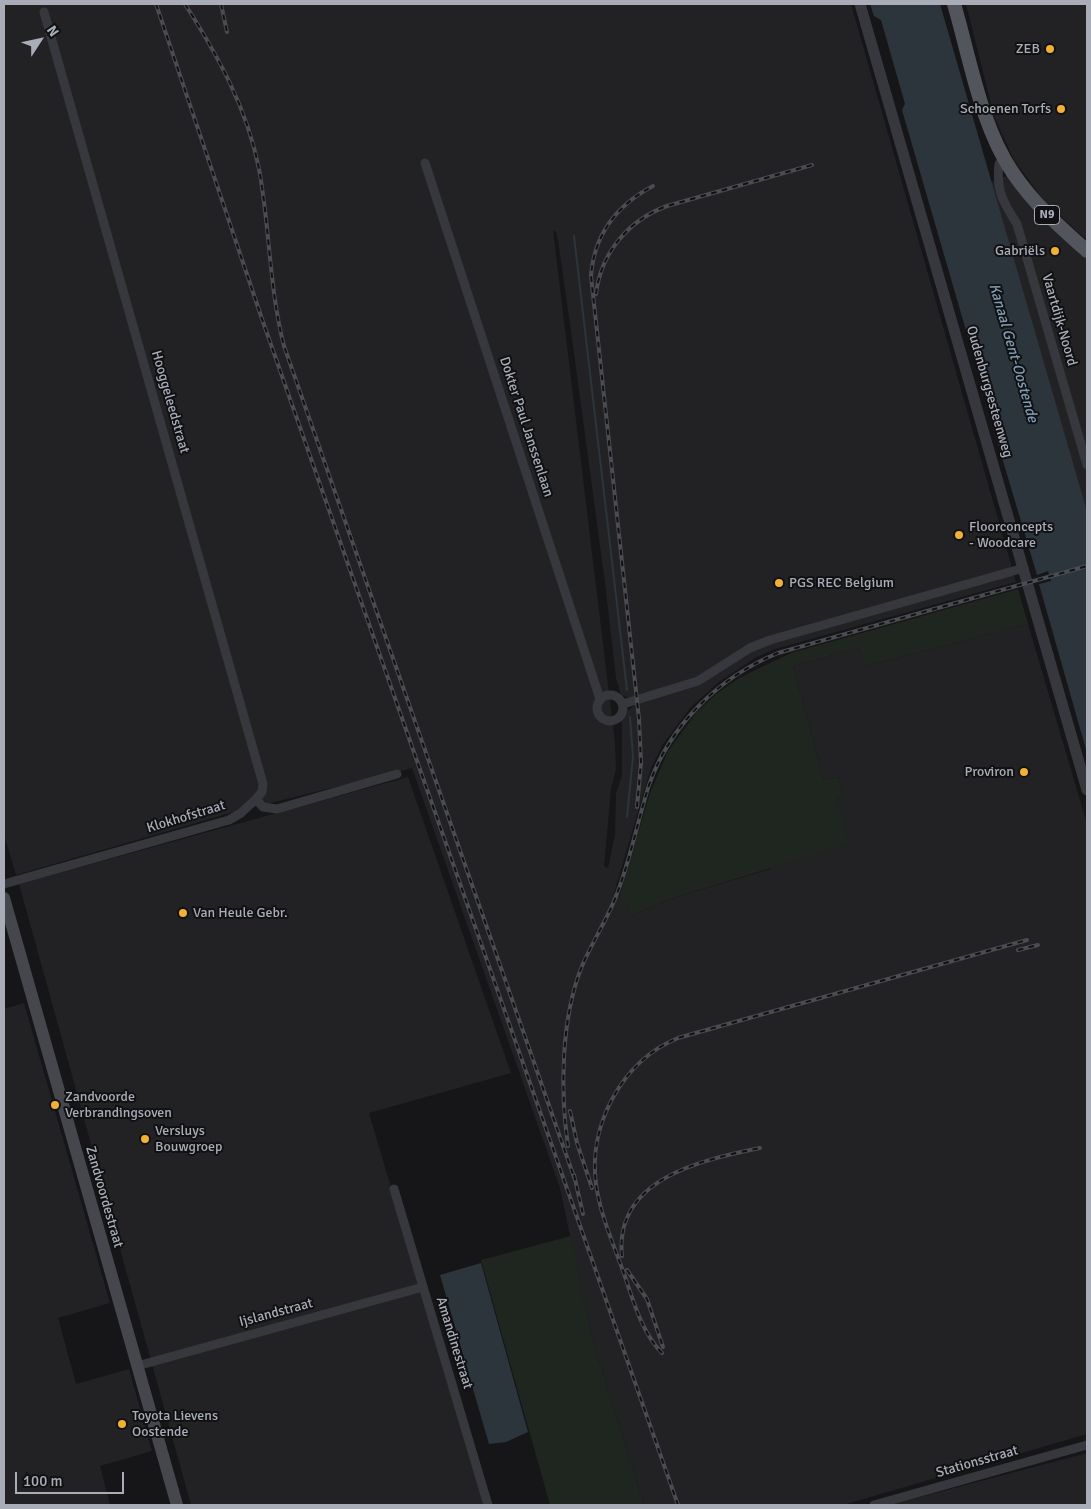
<!DOCTYPE html>
<meta charset="utf-8">
<style>
body{margin:0}
#map{position:relative;width:1091px;height:1509px;overflow:hidden;background:#161618;font-family:Signika,sans-serif}
canvas{display:block}
.frame{position:absolute;inset:0;border:5px solid #a8adb8;pointer-events:none}
.north{position:absolute;left:15px;top:15px;width:50px;height:50px;-webkit-text-stroke:4px #111113;paint-order:stroke;rotate:55deg;font-size:14px;font-weight:700;line-height:20px;text-align:center;color:#a8adb8}
.north::after{content:'';display:block;margin:auto;width:18px;height:22px;background:#a8adb8;clip-path:polygon(50% 0,100% 100%,50% 72%,0 100%)}
.scale{position:absolute;left:15px;top:1472px;width:109px;height:22px;box-sizing:border-box;border:2px solid #a8adb8;border-top:0;padding-left:6px;font-size:15px;line-height:18px;white-space:nowrap;color:#a8adb8;-webkit-text-stroke:4px #111113;paint-order:stroke}
</style>
<div id="map">
<canvas width="1091" height="1509"></canvas>
<div class="frame"></div>
<div class="north">N</div>
<div class="scale">100 m</div>
</div>
<script>
const ctx = document.querySelector('canvas').getContext('2d');
ctx.lineJoin = 'round';
function paint(path, color) { ctx.fillStyle = color; ctx.fill(path, 'evenodd'); }
function stroke(path, color, width, dash) { ctx.strokeStyle = color; ctx.lineWidth = width; ctx.lineCap = dash ? 'butt' : 'round'; ctx.setLineDash(dash || []); ctx.stroke(path); }
function drawText(font, color, halo, rows, align = 'center') {
  ctx.font = font + ' Signika,sans-serif'; ctx.lineWidth = 4; ctx.setLineDash([]); ctx.textBaseline = 'middle'; ctx.strokeStyle = halo; ctx.fillStyle = color; for (const [text, x, y, turn = 0] of rows) {
    ctx.save(); ctx.translate(x, y); ctx.rotate((+turn || 0) * Math.PI / 180); ctx.textAlign = isNaN(turn) ? turn : align; if (halo) ctx.strokeText(text, 0, 0); ctx.fillText(text, 0, 0); ctx.restore();
  }
}
const built = new Path2D(`
 M4,4H851L1016,582L775,649L755,658L719,682L691,707L663,744L651,768L614,893L628,906L631,916L673,898L770,869L843,794L838,777L824,780L793,666L858,648L866,666L1028,624L1087,824V1434L843,1505H644L591,1335L560,1188L412,768L234,812L16,875L4,835ZM553,230L556,232L558,240L571,331L605,583L616,678L621,695L630,698L635,705L626,712L622,719V775L616,794L615,834L608,868L604,866L611,789L616,769L615,743Z
 M966,4H1087V240L1045,202L1014,160L994,116Z
 M1009,175L1087,251V511L991,182Z
 M408,777L511,1073L369,1113L485,1505H191L19,884Z
 M24,1003L110,1303L58,1318L76,1384L129,1369L152,1451L100,1466L110,1505H4V1009Z
 M1087,1453V1505H890Z`);
const green = new Path2D(`
 M1018,589L1028,624L866,666L858,648L793,666L824,780L838,777L843,794L837,800L849,844L673,898L631,916L628,906L619,898L650,793L668,751L696,713L716,694L739,678L791,653Z
 M571,1236L591,1335L644,1505H550L481,1260Z`);
const water = new Path2D(`
 M870,4H940L1087,511V753L1039,584L1051,581L1048,571L1037,575L995,434L1002,431L990,387L983,389L902,110L905,104L881,20L874,16Z
 M481,1263L528,1432L506,1442L489,1444L440,1275Z`);
const stream = new Path2D(`
 M574,236L627,690
 M627,817L633,757L630,717`);
const minor = new Path2D(`
 M44,12L263,784L262,792L256,799
 M1004,159L999,164C996,191 1003,202 1017,224L1087,465
 M425,163L600,699
 M597 708a13 13 0 1 1 26 0a13 13 0 1 1-26 0Z
 M623,704L698,681L750,648L770,640L1024,568
 M4,884L229,820L241,813L256,799L263,807L277,809L397,774
 M394,1189L488,1505
 M137,1366L423,1287
 M874,1505L1087,1445`);
const tertiary = new Path2D(`
 M860,4L1087,790`);
const secondary = new Path2D(`
 M4,898L177,1505`);
const primary = new Path2D(`
 M954,4C970,58 981,127 1013,173C1034,204 1060,227 1087,251`);
const rail = new Path2D(`
 M156,4L262,319L678,1505
 M185,4C218,56 247,108 259,169C270,228 269,288 284,346L575,1180
 M221,4L227,32
 M596,294C601,252 629,220 667,206L812,165
 M637,807L641,763L639,719L591,276C594,235 617,205 653,186
 M1018,950L1038,945
 M570,1111L577,1143L592,1188
 M568,1146C560,1091 561,1018 582,966C593,940 609,917 618,891C631,856 638,820 649,785C670,725 719,677 778,653L1087,566
 M574,1175L583,1214
 M622,1256C614,1179 701,1160 760,1148
 M627,1270L647,1299L663,1347
 M662,1353C641,1332 633,1299 623,1271C613,1243 600,1214 596,1184C588,1125 622,1061 678,1038L1027,940`);
const markers = [
 [1050,49,5,"#f2b134"],
 [1061,109,5,"#f2b134"],
 [1055,251,5,"#f2b134"],
 [959,535,5,"#f2b134"],
 [779,583,5,"#f2b134"],
 [1024,772,5,"#f2b134"],
 [183,913,5,"#f2b134"],
 [55,1105,5,"#f2b134"],
 [145,1139,5,"#f2b134"],
 [122,1424,5,"#f2b134"]
];
const shields = [
 [1047,215,25]
];
const shieldNames = [
 ["N9",1047,215]
];
const poiNames = [
 ["ZEB",1040,49,"right"],
 ["Schoenen Torfs",1051,109,"right"],
 ["Gabriëls",1045,251,"right"],
 ["Floorconcepts",969,527],
 ["- Woodcare",969,543],
 ["PGS REC Belgium",789,583],
 ["Proviron",1014,772,"right"],
 ["Van Heule Gebr.",193,913],
 ["Zandvoorde",65,1097],
 ["Verbrandingsoven",65,1113],
 ["Versluys",155,1131],
 ["Bouwgroep",155,1147],
 ["Toyota Lievens",132,1416],
 ["Oostende",132,1432]
];
const streetNames = [
 ["Vaartdijk-Noord",1059,320,74],
 ["Oudenburgsesteenweg",989,392,74],
 ["Hooggeleedstraat",170,402,74],
 ["Dokter Paul Janssenlaan",526,427,72],
 ["Klokhofstraat",186,817,-17],
 ["Zandvoordestraat",104,1197,74],
 ["Ijslandstraat",276,1313,-15],
 ["Amandinestraat",454,1343,73],
 ["Stationsstraat",977,1462,-16]
];
const waterNames = [
 ["Kanaal Gent-Oostende",1013,353,74]
];
paint(built, '#222225');
paint(green, '#1e261f');
paint(water, '#2c353c');
stroke(stream, '#2c353c', 2);
stroke(minor, '#37383d', 9);
stroke(tertiary, '#37383d', 11);
stroke(secondary, '#45474d', 12);
stroke(primary, '#53555c', 14);
stroke(rail, '#4a4c52', 4);
stroke(rail, '#111113', 2, [5.5]);
for (const [x, y, r, color] of markers) { const dot = new Path2D(); dot.arc(x, y, r, 0, 2 * Math.PI); ctx.fillStyle = color; ctx.fill(dot); stroke(dot, '#111113', 2); }
for (const [x, y, w] of shields) { const box = new Path2D(); box.roundRect(x - w / 2, y - 9.5, w, 19, 4); ctx.fillStyle = '#111113'; ctx.fill(box); stroke(box, '#a8adb8', 1); }
drawText('bold 12px', '#a8adb8', null, shieldNames);
drawText('14px', '#a8adb8', '#111113', poiNames, 'left');
drawText('14px', '#a8adb8', '#111113', streetNames);
drawText('italic 15px', '#7f9bb3', '#111113', waterNames);
</script>
